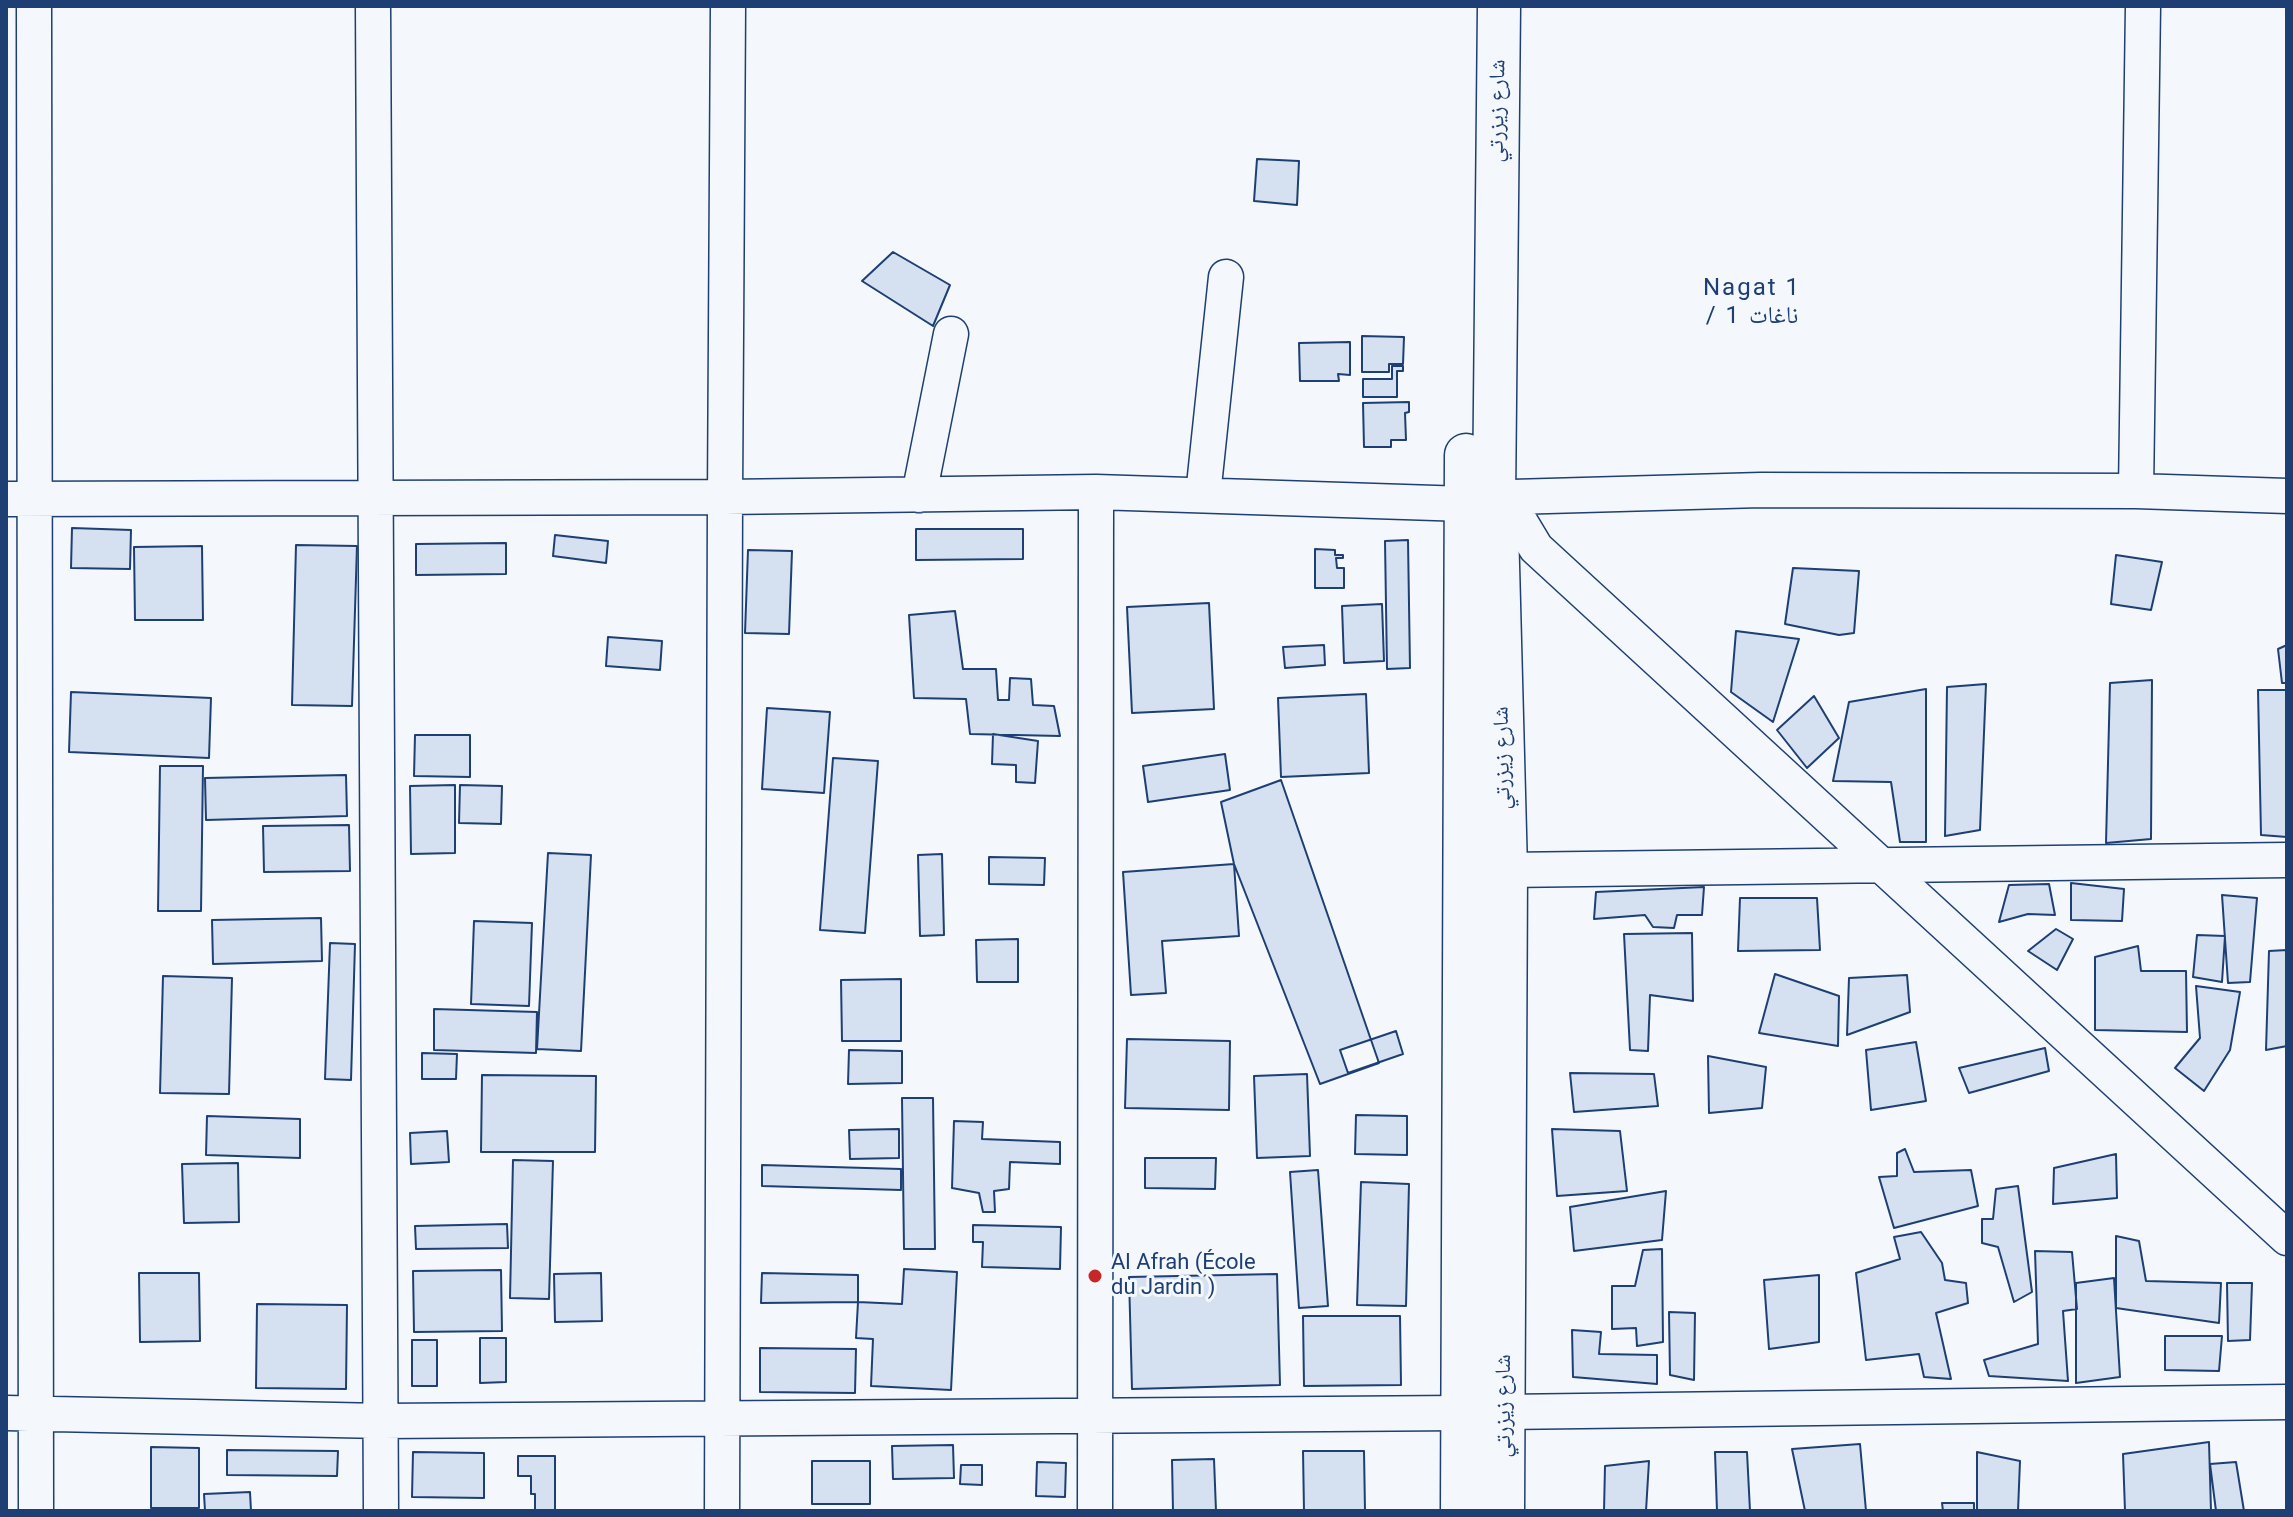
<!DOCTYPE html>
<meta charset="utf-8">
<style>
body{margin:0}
#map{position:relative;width:2293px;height:1517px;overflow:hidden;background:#f4f7fb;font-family:Roboto,sans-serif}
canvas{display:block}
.frame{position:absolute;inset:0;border:8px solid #1d3f73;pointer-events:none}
</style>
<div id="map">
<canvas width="2293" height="1517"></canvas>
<div class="frame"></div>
</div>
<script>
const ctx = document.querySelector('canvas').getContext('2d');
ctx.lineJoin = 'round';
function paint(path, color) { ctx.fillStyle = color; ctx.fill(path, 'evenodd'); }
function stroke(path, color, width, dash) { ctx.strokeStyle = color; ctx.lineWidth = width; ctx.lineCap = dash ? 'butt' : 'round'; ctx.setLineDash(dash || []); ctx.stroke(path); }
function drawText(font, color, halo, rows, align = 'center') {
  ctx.font = font + ' Roboto,"Noto Naskh Arabic",sans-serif'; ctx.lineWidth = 6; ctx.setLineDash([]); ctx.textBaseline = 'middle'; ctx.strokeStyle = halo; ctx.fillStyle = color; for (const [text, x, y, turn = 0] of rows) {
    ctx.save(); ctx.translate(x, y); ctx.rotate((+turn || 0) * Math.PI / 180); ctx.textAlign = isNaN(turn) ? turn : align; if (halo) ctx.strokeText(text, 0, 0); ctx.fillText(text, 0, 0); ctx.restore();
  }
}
const building = new Path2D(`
 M1257,159L1299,161L1297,205L1254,201Z
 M893,252L950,285L933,326L862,281Z
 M1362,336L1404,337L1403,364H1389V372H1362Z
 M1350,342V375L1338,374L1339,381H1300L1299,343Z
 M1392,366H1403V371H1397V397H1363V379H1392Z
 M1409,402V412L1405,413L1406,440H1391V447H1364L1363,403Z
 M72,528L131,530L130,569L71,568Z
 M916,529H1023V559L916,560Z
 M555,535L608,541L606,563L553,556Z
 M1408,540L1410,668L1387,669L1385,541Z
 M506,543V574L416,575V544Z
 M296,545L357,546L352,706L292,705Z
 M202,546L203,620H135L134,547Z
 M1315,549L1335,550V555H1343V558H1336L1337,568H1344V588H1315Z
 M748,550L792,551L789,634L745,633Z
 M2116,555L2162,562L2151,610L2111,604Z
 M1793,568L1859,571L1854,633L1839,635L1785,624Z
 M1209,603L1214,709L1132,713L1127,607Z
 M1382,604L1384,661L1344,663L1342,606Z
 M955,611L963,669H996L998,700H1009L1010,678L1031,679L1033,705L1054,706L1060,736L970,734L966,699L914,698L909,615Z
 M1736,631L1799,639L1773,722L1731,692Z
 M608,637L662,641L660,670L606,666Z
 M1324,645L1325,665L1285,668L1283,647Z
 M2287,645V683H2282L2278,649Z
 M2152,680L2151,839L2106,843L2110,683Z
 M1986,684L1980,830L1945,836L1947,687Z
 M1926,689V842H1900L1891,782L1833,781L1849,702Z
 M2258,690H2287V837L2261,835Z
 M71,692L211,698L209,758L69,752Z
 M1366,694L1369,773L1281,777L1278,698Z
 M1814,696L1839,738L1807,768L1777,730Z
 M767,708L830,712L824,793L762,789Z
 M993,734L1038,741L1035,783L1016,782V765L992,764Z
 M415,735H470V777L414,776Z
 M1225,754L1230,790L1148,802L1143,766Z
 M833,758L878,761L865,933L820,930Z
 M160,766H203L201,911H158Z
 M346,775L347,816L206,820L205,778Z
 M1281,780L1379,1063L1320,1084L1234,864L1221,802Z
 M455,785V853L411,854L410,786Z
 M460,785L502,786L501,824L459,823Z
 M349,825L350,871L264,872L263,826Z
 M548,853L591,855L581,1051L537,1049Z
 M942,854L944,935L920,936L918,855Z
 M989,857L1045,858L1044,885L989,884Z
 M1234,864L1239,936L1162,941L1166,993L1131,995L1123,872Z
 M2071,883L2124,889L2122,921L2071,920Z
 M2049,884L2055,915L2028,914L1999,922L2009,885Z
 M1704,887L1702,915H1677L1674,928L1653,927L1645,915L1594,919L1596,892Z
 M2222,895L2257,898L2250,982L2228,983Z
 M1740,898H1817L1820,950L1738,951Z
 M321,918L322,961L213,964L212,920Z
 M474,921L532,923L529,1006L471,1004Z
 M2056,929L2073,939L2057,970L2028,951Z
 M1692,933L1693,1001L1650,995L1648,1051L1630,1050L1624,934Z
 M2197,935L2225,936L2222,982L2193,977Z
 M1018,939V982H977L976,940Z
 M330,943L355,944L351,1080L325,1079Z
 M2138,946L2141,971H2186L2187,1032L2095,1030V957Z
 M2287,950V1046L2266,1050L2269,951Z
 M1775,974L1839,996L1838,1046L1759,1033Z
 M1907,975L1910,1012L1847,1035L1849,978Z
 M163,976L232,978L229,1094L160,1093Z
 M901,979V1041H842L841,980Z
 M2196,986L2240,992L2230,1050L2204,1091L2175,1068L2200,1038Z
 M434,1009L537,1012L536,1053L434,1050Z
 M1396,1031L1403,1054L1348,1073L1340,1050Z
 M1127,1039L1230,1041L1229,1110L1125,1108Z
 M1916,1042L1926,1101L1871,1110L1866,1050Z
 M2045,1048L2049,1071L1969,1093L1959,1068Z
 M849,1050L902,1051V1083L848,1084Z
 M422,1053L457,1054L456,1079H422Z
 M1708,1056L1766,1067L1762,1108L1709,1113Z
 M1570,1073L1654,1074L1658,1106L1574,1112Z
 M1307,1074L1310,1156L1257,1158L1254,1076Z
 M482,1075L596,1076L595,1152H481Z
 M902,1098H933L935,1249H904Z
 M1356,1115L1407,1116V1155L1355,1154Z
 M207,1116L300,1119V1158L206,1155Z
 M954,1121L983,1122L982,1139L1060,1142V1164L1010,1162L1009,1189L994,1191L995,1212H983L979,1193L952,1188Z
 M899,1129V1158L850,1159L849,1130Z
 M1552,1129L1620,1131L1627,1191L1557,1196Z
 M447,1131L449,1162L411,1164L410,1133Z
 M1905,1149L1914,1172L1971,1170L1978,1206L1894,1228L1879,1177L1897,1176V1153Z
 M2116,1154L2117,1198L2053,1204L2054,1168Z
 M1145,1158H1216L1215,1189L1145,1188Z
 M513,1160L553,1161L549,1299L510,1298Z
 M238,1163L239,1222L184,1223L182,1164Z
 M762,1165L901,1169V1190L762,1186Z
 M1318,1170L1328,1306L1299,1308L1290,1172Z
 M1361,1182L1409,1184L1406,1306L1357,1305Z
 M2018,1186L2032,1292L2014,1302L1998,1247L1982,1243V1219H1993L1996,1189Z
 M1666,1191L1662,1240L1574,1251L1570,1207Z
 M507,1224L508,1248L416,1249L415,1226Z
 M973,1225L1061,1227L1060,1269L982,1267L983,1242H973Z
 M1921,1232L1942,1263L1945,1280L1966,1283L1968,1303L1936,1313L1951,1379L1924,1377L1919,1354L1866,1360L1856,1273L1900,1259L1894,1237Z
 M2116,1236L2139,1241L2146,1281L2221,1283L2219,1323L2116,1308Z
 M1662,1249L1663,1342L1637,1346L1636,1328L1612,1329V1286H1635L1643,1250Z
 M2035,1251L2072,1252L2077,1309L2063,1311L2068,1381L1989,1376L1984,1360L2038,1344Z
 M904,1269L957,1272L951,1390L871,1386L873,1339L856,1338L858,1302L902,1304Z
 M501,1270L502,1331L414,1332L413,1271Z
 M139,1273H199L200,1341L140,1342Z
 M601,1273L602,1321L555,1322L554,1274Z
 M762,1273L858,1275V1302L761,1303Z
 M1277,1274L1280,1385L1132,1389L1129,1277Z
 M1819,1275V1342L1769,1349L1764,1280Z
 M2114,1278L2120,1377L2076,1383V1283Z
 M2227,1283H2252L2250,1340L2228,1341Z
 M257,1304L347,1305L346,1389L256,1388Z
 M1669,1312L1695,1313L1694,1380L1670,1375Z
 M1303,1316H1400L1401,1385L1304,1386Z
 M1572,1330L1601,1332L1599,1354L1657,1355V1384L1573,1377Z
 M2165,1336H2222L2219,1371L2165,1370Z
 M480,1338H506V1382L480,1383Z
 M412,1340H437V1386H412Z
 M760,1348L856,1349L855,1393L760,1392Z
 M2209,1442L2211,1511H2125L2123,1454Z
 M1860,1444L1866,1511H1805L1792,1449Z
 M953,1445L954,1478L893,1479L892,1446Z
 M151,1447L199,1448V1508H151Z
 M227,1450L338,1451L337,1476L227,1475Z
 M1303,1451H1364L1365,1511H1304Z
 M413,1452L484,1453V1498L412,1497Z
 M1715,1452H1747L1750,1511H1717Z
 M1977,1452L2020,1461L2018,1511H1977Z
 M518,1456H555V1511H535V1494H531V1476H518Z
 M1214,1459L1216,1511H1173L1172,1460Z
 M812,1461H870V1504H812Z
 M1649,1461L1646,1511H1604L1605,1466Z
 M1037,1462L1066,1463L1065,1497L1036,1496Z
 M2236,1462L2244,1511H2216L2210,1464Z
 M961,1465H982V1485L960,1484Z
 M250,1492L251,1511H205L204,1494Z
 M1942,1503H1974V1511H1943Z`);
const minor = new Path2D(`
 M34,6L36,1511
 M373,6L381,1511
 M2136,491L2143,6
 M919,495L951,334
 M1203,495L1226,277
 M1512,497L1518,518L1536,548L2287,1238
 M6,499L725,497L1096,492L1466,504L1512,497L1761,490L2136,491L2287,496
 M1506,870L2287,860
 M1503,1412L2287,1402
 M6,1413L382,1421L1461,1413
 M722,1511L725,497L728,6
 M1095,1511L1096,492`);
const tertiary = new Path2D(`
 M1499,6L1494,500L1497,527L1506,870L1503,1511
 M1462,1511L1466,455`);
const markers = [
 [1095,1276,8,"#c62828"]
];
const streetNames = [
 ["شارع زيزرتي",1498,111,-89],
 ["شارع زيزرتي",1503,758,-91],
 ["شارع زيزرتي",1504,1406,-90]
];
const poiNames = [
 ["Al Afrah (École",1111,1263],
 ["du Jardin )",1111,1288]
];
const neighbourhoodNames = [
 ["Nagat 1",1752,289],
 ["/ ناغات 1",1752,317]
];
paint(building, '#d5e0f0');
stroke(building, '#1d3f73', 2);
stroke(minor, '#1d3f73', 37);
stroke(tertiary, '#1d3f73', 45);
stroke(minor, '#f4f7fb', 34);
stroke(tertiary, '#f4f7fb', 42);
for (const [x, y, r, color] of markers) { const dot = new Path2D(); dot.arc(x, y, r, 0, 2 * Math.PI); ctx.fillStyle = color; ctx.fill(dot); stroke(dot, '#f4f7fb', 3); }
drawText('22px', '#1d3f73', '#f4f7fb', streetNames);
drawText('22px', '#1d3f73', '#f4f7fb', poiNames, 'left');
ctx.letterSpacing = '2px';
drawText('24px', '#1d3f73', '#f4f7fb', neighbourhoodNames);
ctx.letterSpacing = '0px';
</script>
